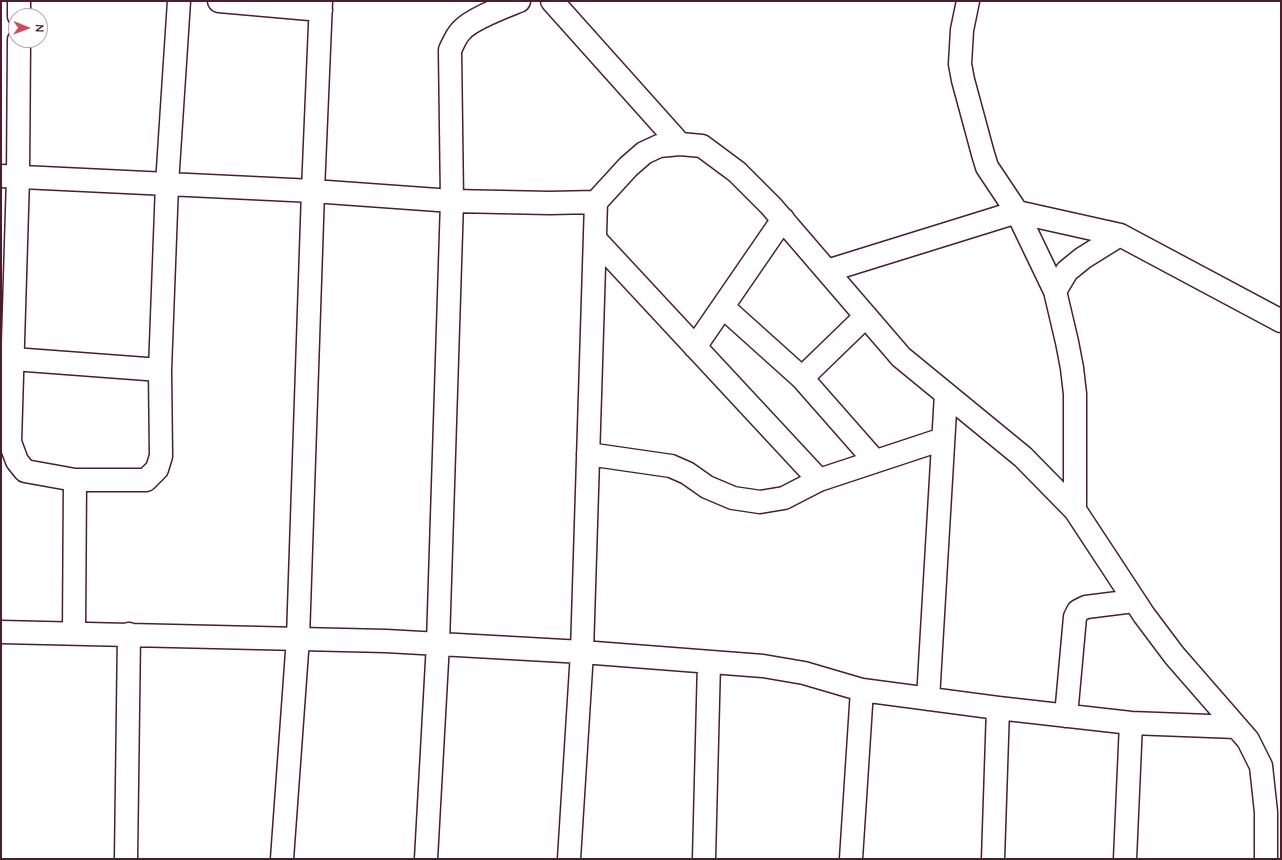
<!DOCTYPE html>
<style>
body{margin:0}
#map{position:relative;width:1282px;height:860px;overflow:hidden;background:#fff;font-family:"Architects Daughter",sans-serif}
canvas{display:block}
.frame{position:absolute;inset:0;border:2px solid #4a1f2b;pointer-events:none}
.north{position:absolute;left:8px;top:8px;width:40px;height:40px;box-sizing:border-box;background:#fff;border:1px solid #b7a5aa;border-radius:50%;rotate:91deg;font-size:11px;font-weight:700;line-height:16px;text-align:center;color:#4a1f2b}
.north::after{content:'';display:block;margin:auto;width:14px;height:18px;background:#d1495b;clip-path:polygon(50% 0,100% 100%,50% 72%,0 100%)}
</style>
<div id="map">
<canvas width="1282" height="860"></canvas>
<div class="frame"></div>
<div class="north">N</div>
</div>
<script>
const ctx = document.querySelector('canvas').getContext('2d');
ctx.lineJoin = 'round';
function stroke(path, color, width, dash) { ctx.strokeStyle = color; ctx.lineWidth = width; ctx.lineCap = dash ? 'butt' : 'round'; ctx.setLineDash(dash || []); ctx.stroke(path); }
const minor = new Path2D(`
 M219,1L321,10
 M552,1L680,144
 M968,1L962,30L960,64L963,80L983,154L987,167L1017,212L1055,291L1067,342L1072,368L1075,394V510
 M19,16V1
 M19,40L18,177L10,442L17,461L25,471L75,480H146L157,469L161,456L160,370L167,184L179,1
 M1,176L313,191L452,201L550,203L596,202L628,167L644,153L659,146L680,144L702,146L737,172L771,206L901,357L1023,457L1075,510L1144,615L1174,655L1248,740L1261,766L1266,812V859
 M595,239L819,480
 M827,271L1017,212L1120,235L1281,321
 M1055,291L1067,271L1083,258L1120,235
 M723,307L802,378L875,461
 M695,347L783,219
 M13,359L160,370
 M802,378L866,316
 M588,454L671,466L687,473L707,487L733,498L760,502L784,498L819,480L943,439
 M1,632L386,641L582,652L763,666L804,673L862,690L998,708L1131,723L1236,727
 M74,633L75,480
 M928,699L946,394
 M1066,716L1075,617L1078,611L1086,607L1134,601
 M126,859L129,634
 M282,859L298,638L313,191L321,1
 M426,859L438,643L452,201L450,50C453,44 456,36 461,31C471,19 504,7 519,1
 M569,859L582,652L596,202
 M704,859L709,662
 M851,859L862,690
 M993,859L998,708
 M1125,859L1131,723`);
stroke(minor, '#4a1f2b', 25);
stroke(minor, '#fff', 22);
</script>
